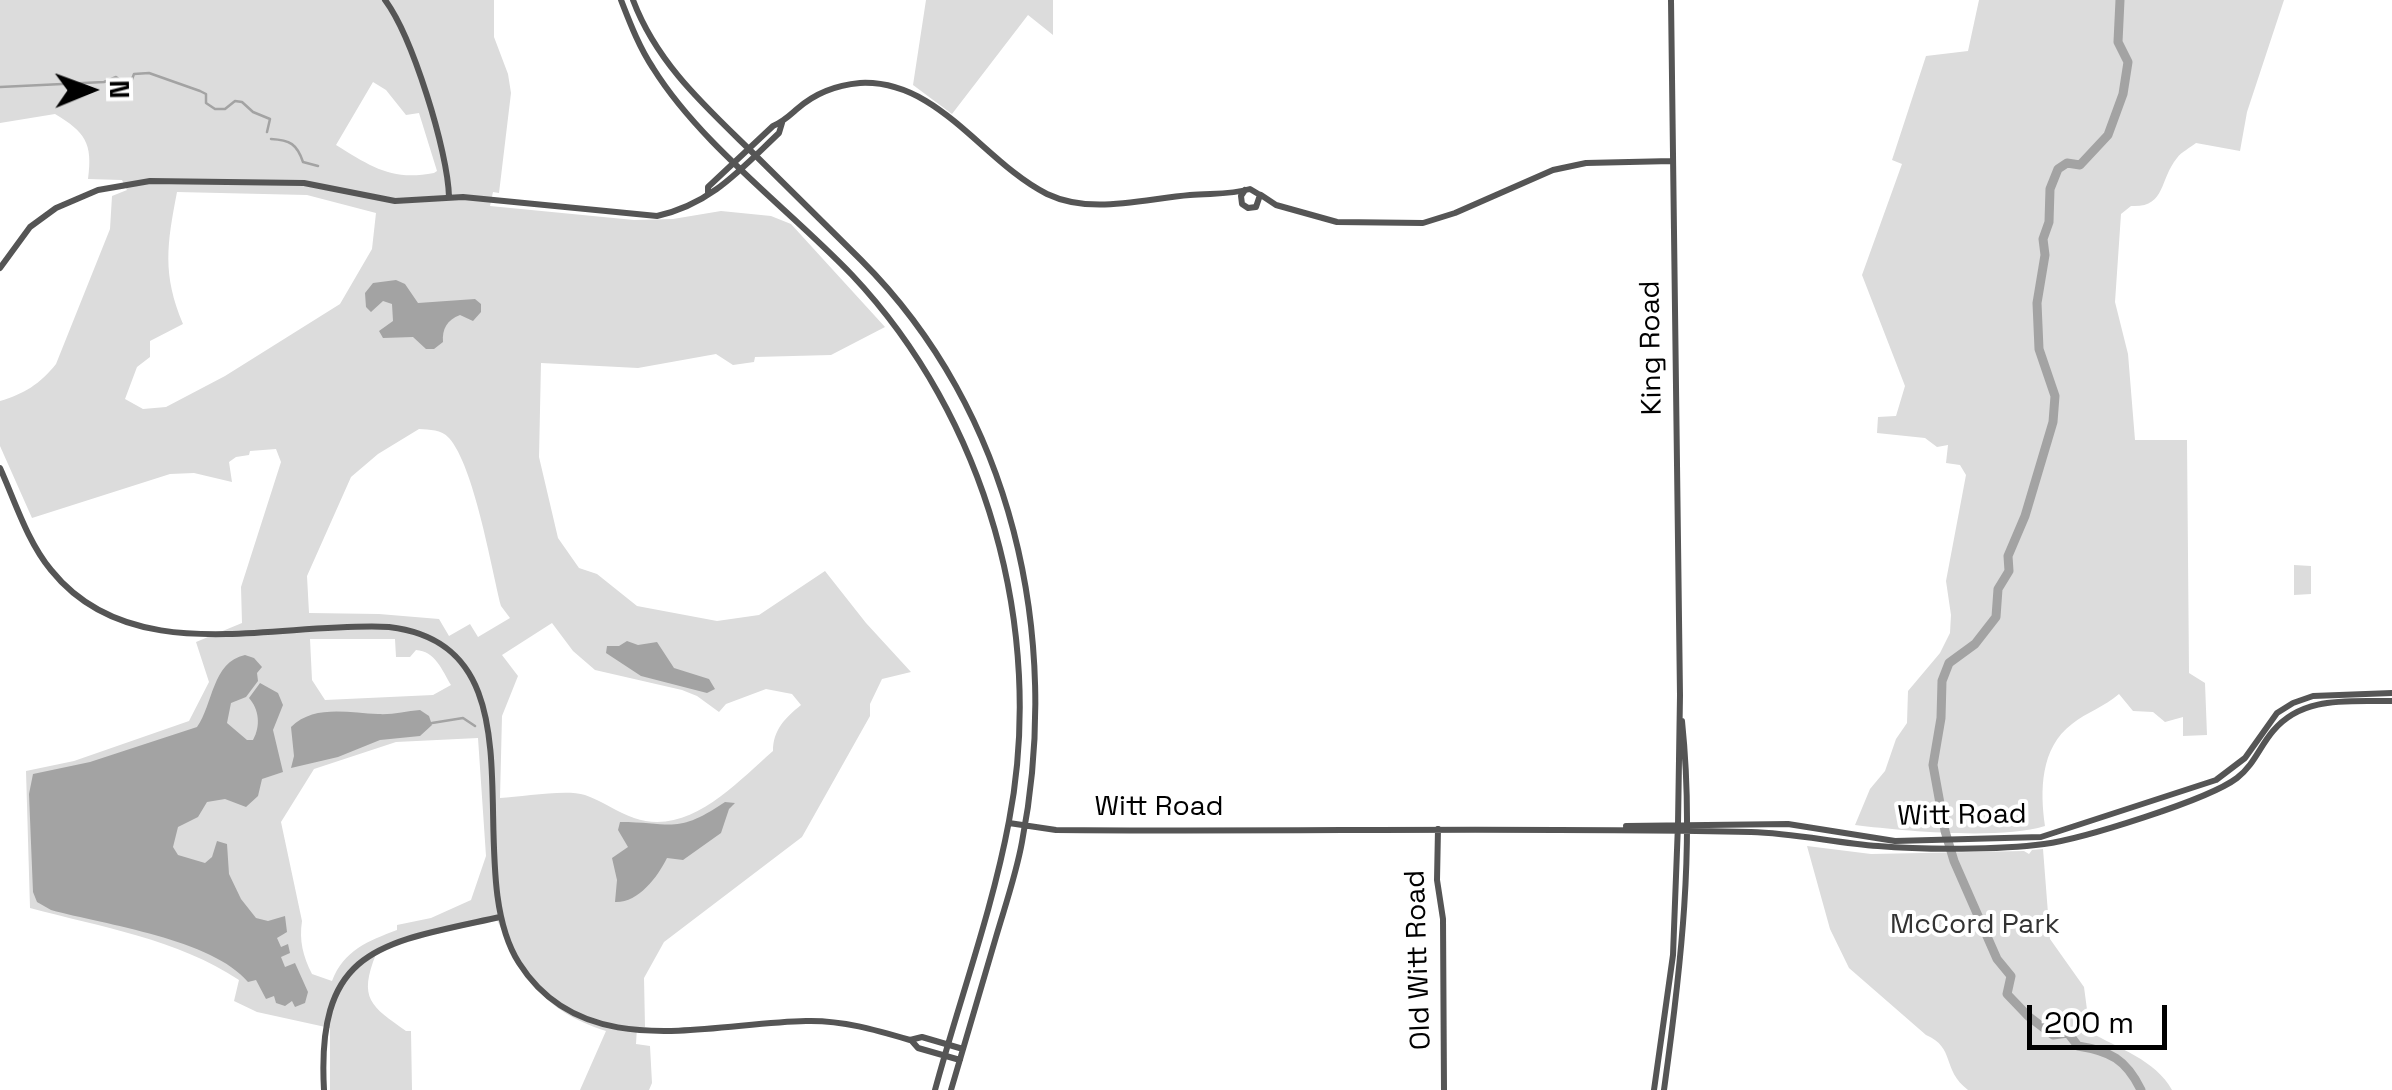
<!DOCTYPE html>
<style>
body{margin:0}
#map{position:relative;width:2392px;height:1090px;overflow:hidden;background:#fff;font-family:"Space Grotesk",sans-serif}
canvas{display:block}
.north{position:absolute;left:40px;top:40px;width:100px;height:100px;-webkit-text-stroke:8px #fff;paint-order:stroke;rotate:89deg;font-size:28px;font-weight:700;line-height:40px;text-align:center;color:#000}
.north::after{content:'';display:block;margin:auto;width:35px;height:45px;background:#000;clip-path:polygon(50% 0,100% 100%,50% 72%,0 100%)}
.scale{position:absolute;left:2027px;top:1005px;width:140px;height:45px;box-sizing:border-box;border:5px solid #000;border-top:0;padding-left:12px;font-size:30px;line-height:35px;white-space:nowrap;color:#000;-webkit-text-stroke:8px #fff;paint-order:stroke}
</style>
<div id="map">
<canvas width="2392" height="1090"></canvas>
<div class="north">N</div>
<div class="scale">200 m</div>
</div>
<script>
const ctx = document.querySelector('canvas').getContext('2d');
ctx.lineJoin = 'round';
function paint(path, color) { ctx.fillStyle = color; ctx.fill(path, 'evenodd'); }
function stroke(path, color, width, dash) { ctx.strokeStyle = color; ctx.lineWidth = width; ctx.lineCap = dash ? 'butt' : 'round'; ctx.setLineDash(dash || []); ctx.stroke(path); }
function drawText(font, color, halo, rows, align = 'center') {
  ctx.font = font + ' "Space Grotesk",sans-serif'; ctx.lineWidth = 8; ctx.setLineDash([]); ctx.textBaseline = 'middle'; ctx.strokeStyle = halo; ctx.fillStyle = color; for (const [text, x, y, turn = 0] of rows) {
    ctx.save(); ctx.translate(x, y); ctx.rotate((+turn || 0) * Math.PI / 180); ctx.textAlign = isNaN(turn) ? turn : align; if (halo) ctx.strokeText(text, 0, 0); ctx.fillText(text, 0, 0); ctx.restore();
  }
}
const green = new Path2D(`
 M0,0H494V37L508,74L511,93L499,193L493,192L490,206L634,220L673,219L721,211L771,216L791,224L885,327L831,355L755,357L754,362L733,365L716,354L638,368L541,363L539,457L558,538L579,568L597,574L637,606L717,621L759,615L825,571L866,623L911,672L882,679L870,704V716L802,837L664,942L644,978L645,1027H637L636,1044L650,1046L652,1083L649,1090H580L606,1031C541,1010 525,978 497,920L400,942L376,954C358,999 371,1006 406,1031H411L412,1090H330V1028L257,1012L234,1001L239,980C178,939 100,927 30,908L26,771L74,761L189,721L209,682L196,642L242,623L241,587L281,462L276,449L250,451L249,455L236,457L229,462L232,482L194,473L170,474L32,518L0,446V401C24,394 40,384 56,364L110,229L112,196L127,190L122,180L88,179C93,143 85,132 55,114L0,123ZM373,82L386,90L406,115L419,113L437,171L434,173C391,181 372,167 336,145ZM177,192L307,195L376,213L372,249L340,304L225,376L166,407L143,409L125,399L137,367L150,357V341L183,324C162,274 167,244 177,192ZM419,429C430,430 441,429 449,438C474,466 491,566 501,606L510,618L478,637L470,624L449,636L439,619L379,614L309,613L307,576L351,477L378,454ZM552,623L573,651L595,670L682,690L697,696L719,712L726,704L766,689L792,694L801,705C785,718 773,730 773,751C736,783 689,837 634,818C617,812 602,801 585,795C565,789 523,797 500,798L502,716L518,676L502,655ZM310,639H395L396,657H410L416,650C435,651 442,670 451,685L433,695L325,700L312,680ZM478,738L486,856L471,900L431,918L397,925V930C368,941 344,950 332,981L312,974C303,956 299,941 302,921L281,822L314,769L396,742Z
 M926,0H1053V35L1028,15L952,114L913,85Z
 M1979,0H2284L2247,112L2240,151L2196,143C2190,148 2181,152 2177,158C2159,180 2166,208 2131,206L2121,214L2115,302L2128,354L2135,440H2187L2189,673L2205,683L2207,735L2183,736V717L2165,722L2153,712L2133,711L2119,694C2104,707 2087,712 2072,724C2040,748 2040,791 2045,826C1999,840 1904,831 1855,825L1870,789L1885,771L1896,739L1907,723L1908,691L1940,653L1950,633L1951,615L1946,581L1966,475L1960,465L1946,463L1948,445L1937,447L1925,438L1877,433L1878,417L1896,416L1905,386L1862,275L1902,164L1892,160L1926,56L1968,51Z
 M2294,565L2311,566V594L2294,595Z
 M1807,846L1871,854L2024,851L2029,854L2032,850L2043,849L2050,939L2084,987L2090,1032C2117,1048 2156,1060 2172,1090H1968C1941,1069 1956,1048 1926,1035L1849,968L1830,929Z`);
const water = new Path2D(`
 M396,280L405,284L418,303L475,299L481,304V312L473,321L460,315C447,320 442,329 443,342L434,349H426L413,337L383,338L379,331L393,321L392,304L383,301L371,312L366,307L365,293L373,283Z
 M627,641L638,645L657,642L674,668L709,679L715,689L707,693L641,676L606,653L607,646H619Z
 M245,655L254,658L262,667L257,673L258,681L246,697L231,703L227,723L247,740H253C261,726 259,709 249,698L260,683L278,693L283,705L273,730L283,772L262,779L258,796L246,807L225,799L207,802L198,817L178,827L173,847L178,855L205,863L212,857L217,841L227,844L229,874L241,899L256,918L268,921L285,916L287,932L277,938L281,947L288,944L290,953L281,957L285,967L295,963L308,992L305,1003L295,1007L292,1001L285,1006L276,1003L274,996L266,999L256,980L248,982C212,939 106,925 51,910L37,902L33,892L29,794L33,774L90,762L197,727C213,705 212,662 245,655Z
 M420,710L429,716L432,725L420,736L380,740L338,757L291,768L294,756L291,727C314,704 349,713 378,714C392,715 406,711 420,710Z
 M725,802L735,803L729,809L721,833L683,860L667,858C657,878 638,903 615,902L617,880L612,858L628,847L618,830L620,822C673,822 676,835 725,802Z`);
const stream = new Path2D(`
 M0,87L104,82L116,77L129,87L134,74L149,73L200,91L206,94V103L215,109H225L235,101L242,102L253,112L270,119L267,132
 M271,139C290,140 297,144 303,162L318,166
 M432,723L463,718L475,726`);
const river = new Path2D(`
 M2120,0L2118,42L2128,62L2123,94L2108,135L2080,165L2067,163L2058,169L2050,189L2049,222L2043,239L2045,255L2037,303L2039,349L2055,396L2053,422L2025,516L2008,556L2009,571L1998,589L1996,617L1975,644L1949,663L1942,681L1941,718L1933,765L1945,831L1954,861L1997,959L2011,976L2007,994L2028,1016L2053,1035L2068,1033L2078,1046C2110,1051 2126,1059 2141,1090`);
const minor = new Path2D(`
 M385,0C412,36 448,151 449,197
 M621,0C630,23 639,47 653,68C701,145 789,209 852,275C986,417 1046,629 1009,821C992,912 959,1001 935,1090
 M633,0C657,64 706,107 753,153C789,189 825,224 861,260C1013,412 1062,636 1022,842C1016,875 1005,906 996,937C981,988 966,1039 951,1090
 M708,194V187L773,126C783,122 789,116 797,109C814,94 837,85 860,83C938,79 983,162 1047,194C1091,215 1143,199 1190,195C1211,193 1230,195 1250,189L1260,195L1256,207L1248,208L1242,204L1241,196L1245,190
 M1261,195L1276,205L1337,222L1423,223L1455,213L1553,170L1586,163L1672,161
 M0,268L30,227L56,208L98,190L150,181L304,183L395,201L463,197L657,216C711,204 740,170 779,133L782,123
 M0,468C15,501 27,541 51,570C132,671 277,621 389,627C552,646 456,864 519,963C583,1064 708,1023 806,1021C842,1020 876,1030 910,1040L922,1037L963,1049
 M1009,823L1056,830C1288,832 1519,827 1751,832C1794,833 1836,843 1878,846C1924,850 1999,850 2044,844C2082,839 2208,800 2237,778C2254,765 2260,746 2273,731C2303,695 2349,702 2392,701
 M1626,826L1788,824L1895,841L2041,837L2216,780L2245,758L2277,713L2293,703L2313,696L2392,693
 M1438,829L1437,880L1443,919L1444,1090
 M911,1040L918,1048L960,1060
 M324,1090C316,946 382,943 500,917
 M1654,1090L1673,955L1678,824L1680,695L1671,0
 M1664,1090C1681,967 1695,845 1682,721`);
const streetNames = [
 ["King Road",1652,348,-91],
 ["Witt Road",1159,807],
 ["Witt Road",1962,816,-1],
 ["Old Witt Road",1419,960,-92]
];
const parkNames = [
 ["McCord Park",1975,925]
];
paint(green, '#dcdcdc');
paint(water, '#a3a3a3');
stroke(stream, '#a3a3a3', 2.5);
stroke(river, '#a3a3a3', 9);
stroke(minor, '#555', 6);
drawText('28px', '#000', '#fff', streetNames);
drawText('28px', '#333', '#fff', parkNames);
</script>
